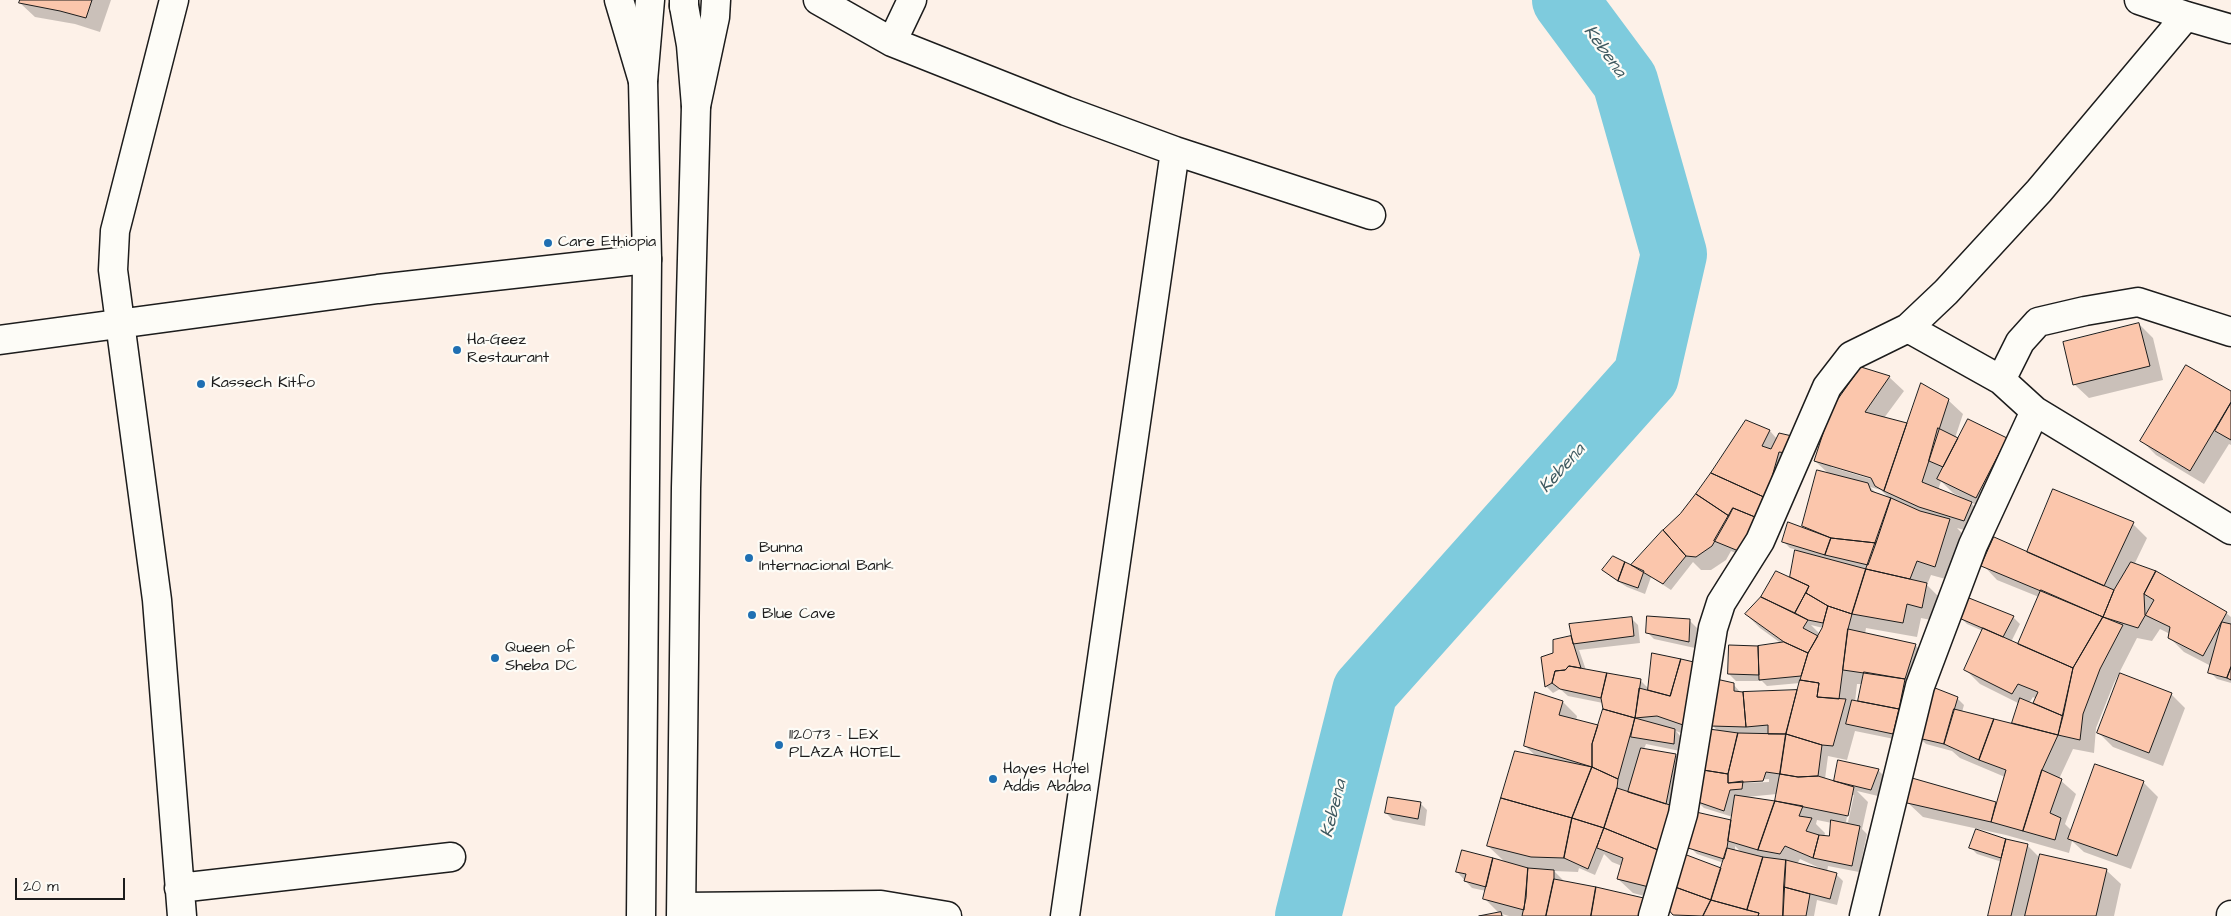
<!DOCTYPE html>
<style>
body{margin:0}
#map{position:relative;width:2231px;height:916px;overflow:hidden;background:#fdf1e8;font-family:"Architects Daughter",sans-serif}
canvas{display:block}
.scale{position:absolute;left:15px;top:878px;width:110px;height:22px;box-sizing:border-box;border:2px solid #1c1c1c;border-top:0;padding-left:6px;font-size:15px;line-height:18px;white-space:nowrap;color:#1c1c1c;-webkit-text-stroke:4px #fdfcf7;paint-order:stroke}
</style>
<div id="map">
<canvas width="2231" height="916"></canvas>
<div class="scale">20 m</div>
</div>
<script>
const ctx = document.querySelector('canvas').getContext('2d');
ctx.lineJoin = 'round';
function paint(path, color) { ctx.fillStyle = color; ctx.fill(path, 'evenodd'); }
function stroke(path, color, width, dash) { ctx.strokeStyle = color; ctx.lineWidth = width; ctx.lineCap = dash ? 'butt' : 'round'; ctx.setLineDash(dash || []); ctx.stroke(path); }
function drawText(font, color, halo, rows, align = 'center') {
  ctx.font = font + ' "Architects Daughter",sans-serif'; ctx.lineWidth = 4.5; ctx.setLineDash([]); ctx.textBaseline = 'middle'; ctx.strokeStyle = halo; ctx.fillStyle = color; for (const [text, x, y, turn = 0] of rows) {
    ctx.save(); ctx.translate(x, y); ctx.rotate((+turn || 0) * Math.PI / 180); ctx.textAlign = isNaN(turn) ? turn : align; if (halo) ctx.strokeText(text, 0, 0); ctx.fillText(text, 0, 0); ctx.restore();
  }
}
const shadow = new Path2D(`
 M22,0H111L100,32L75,24L35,17L20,3Z
 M2139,324L2153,338L2163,380L2089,398L2074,384Z
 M1861,369L1889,377L1904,391L1884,418L1908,425L1948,400L1963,414L1955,438L1959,440L2006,439L2020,454L1991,512L1970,502L1985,517L1978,534L1957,528L1963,534L1949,580L1931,575L1927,585L1941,599L1936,621L1921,618L1917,637L1866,628L1865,634L1916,646L1930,660L1899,740L1855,731L1847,760L1828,756L1825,779L1835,782L1839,761L1878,770L1885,777L1878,796L1857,791L1868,802L1862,829L1867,834L1859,872L1828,866L1827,872L1836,874L1843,881L1837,905L1817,900L1814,916H1784L1787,873H1784L1781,916H1674L1724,863L1697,854L1690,847L1730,821L1732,823L1733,817L1704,808L1697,801L1719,732L1712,725L1733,684L1741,693L1798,692L1800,683L1767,686L1762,681H1736L1729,674L1758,647L1782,644L1760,628L1746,614L1762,598L1776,572L1796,581L1792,577L1797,550L1790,548L1783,541L1809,531L1804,526L1829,474L1815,461ZM1831,465L1878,478L1877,481L1831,467ZM1941,481L1953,493L1959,496L1958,498L1938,490ZM1870,487L1881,490L1891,500L1878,495ZM1811,625L1823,628L1820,634ZM1857,684H1863L1859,703L1855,702ZM1769,779V782L1744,783V781ZM1777,794L1776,803L1746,797ZM1851,795H1854L1848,822H1846ZM1817,820L1832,823L1830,837H1824L1825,833L1816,824ZM1735,846L1742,853L1735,851ZM1800,859L1824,870V871L1797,864Z
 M2231,393V445L2229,444L2204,484L2156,455L2142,441Z
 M1747,422L1770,431L1777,439L1792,438L1748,558L1731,551L1726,560L1711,570H1701L1693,562L1671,590L1651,577L1645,594L1627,587L1611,577L1604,570L1631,566L1681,515L1712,474Z
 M2133,524L2147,538L2134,565L2226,613L2231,617V683L2217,679L2210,672L2211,666L2184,652L2169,637L2170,634L2160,629L2152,641L2137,638L2114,683L2096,728L2094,753L2073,749L2059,779L2076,794L2065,824L2072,831L2143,782L2158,797L2131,869L2084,852L2072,841L2069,853L2006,835L1923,817L1908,803L1913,779L1997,804L2005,777L1960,758L1952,751L1926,744L1919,737L1957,698L1964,705L1962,712L2017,726L2014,723L2020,704L1980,684L1966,670L1983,631L1967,624L1960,617H2013L2020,624L2011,642L2019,646L2039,597L1997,580L1983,565ZM2033,697L2036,699L2034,703L2039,707L2029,703Z
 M1631,618L1638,625L1640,643L1579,650L1586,670L1640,680L1649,689L1653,654L1700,740L1676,731L1681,737L1680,751L1646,744L1644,749L1676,755L1690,769L1663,901L1633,893L1618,879L1622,866L1612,862L1604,854L1595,875L1579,868L1578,872L1554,871L1566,883L1661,916H1509L1502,914L1504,916H1486L1499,913L1485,899L1486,891L1472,888L1457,872L1536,870L1505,862L1488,846L1536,756L1525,746L1563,702L1577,716L1576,721L1598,727L1604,709L1603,703L1568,696L1560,689L1553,693L1546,686L1543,658L1554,654L1555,641Z
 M1690,621L1697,628L1695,648L1654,639L1647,632Z
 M2171,694L2185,708L2163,766L2113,747L2099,733Z
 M1420,803L1427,810L1425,826L1393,820L1386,813Z
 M2005,841L2027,845L2040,858L2106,870L2121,884L2114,916H1989L2002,862L1977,854L1970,847Z`);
const river = new Path2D(`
 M1308,916L1365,691L1646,376L1674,254L1625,81L1565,0`);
const building = new Path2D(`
 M20,0H92L86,18L60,11L19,3Z
 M2139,323L2150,366L2073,385L2063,342Z
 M2186,365L2231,391V402L2190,471L2140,441Z
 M1861,367L1890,376L1865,412L1907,423L1884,491L1875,486L1871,478L1814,461L1831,409Z
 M1921,383L1949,399L1922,482L1972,502L1964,521L1919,507L1884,491Z
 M2231,403V440L2215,431Z
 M1968,419L2007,438L1976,498L1937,479Z
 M1746,420L1770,430L1762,446L1771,449L1779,433L1792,436L1786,453L1779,452L1766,498L1711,473Z
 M1938,428L1958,438L1943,467L1929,461Z
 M1817,470L1868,483L1871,491L1891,498L1876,543L1831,538L1802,526Z
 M1711,473L1766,498L1755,517L1733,508L1729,516L1696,494Z
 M2053,489L2134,522L2104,586L2027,552Z
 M1696,494L1729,516L1712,546L1696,557L1686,556L1663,530L1680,514Z
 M1891,498L1920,511L1950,519L1935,567L1917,561L1910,579L1866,569Z
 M1733,508L1755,517L1741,552L1714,541Z
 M1788,522L1831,538L1825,555L1782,542Z
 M1663,530L1686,556L1663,584L1631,565Z
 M1994,537L2114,590L2103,617L1981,566Z
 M1831,538L1876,543L1868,565L1825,555Z
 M1795,550L1866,569L1852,614L1828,606L1806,593L1809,586L1790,577Z
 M1613,556L1625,562L1618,581L1602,570Z
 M1625,562L1644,571L1638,588L1618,581Z
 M2131,562L2156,571L2144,594L2154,600L2138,628L2103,617L2114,590Z
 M1866,569L1927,583L1922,608L1907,604L1903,623L1852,614Z
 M1776,571L1809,586L1795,613L1761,597Z
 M2156,571L2227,612L2203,656L2168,638L2170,627L2145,615L2144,594Z
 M2041,590L2103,617L2073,668L2018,644Z
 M1806,593L1828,606L1823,623L1808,620L1795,613Z
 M1761,597L1808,620L1803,628L1818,636L1808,653L1784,642L1745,614Z
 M1969,598L2014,616L2003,637L1959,618Z
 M1828,606L1852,614L1848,629L1839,699L1817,697L1819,683L1800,680L1808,653L1822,628Z
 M1647,616L1690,619L1689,642L1646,633Z
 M1632,617L1634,636L1573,644L1569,624Z
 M2103,617L2123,625L2100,669L2083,714L2080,740L2058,735L2073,668Z
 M2222,622L2231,624V667L2227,678L2208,673Z
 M1983,628L2073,668L2063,716L2033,703L2038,692L2018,684L2012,694L1964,670Z
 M1848,629L1916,644L1905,679L1843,670Z
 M1571,636L1581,668L1569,666L1565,670L1555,671L1552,683L1545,687L1541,657L1553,653V640Z
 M1784,642L1808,653L1801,676L1759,680L1758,646Z
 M1729,645L1758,646L1759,675L1728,674Z
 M1652,653L1681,659L1670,696L1648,690Z
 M1681,659L1698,663L1686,726L1657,716L1635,718L1639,688L1670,696Z
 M1569,666L1607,673L1601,698L1560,689L1552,683L1555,671L1565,670Z
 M2231,667V680L2227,678Z
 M1864,672L1905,679L1899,709L1858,701Z
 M1607,673L1641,679L1635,718L1603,709L1601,698Z
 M2120,673L2172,693L2149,753L2097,733Z
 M1716,679L1734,683V691L1743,692L1746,727L1711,726Z
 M1800,680L1819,683L1817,697L1846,699L1833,746L1822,745L1786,734Z
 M1935,688L1958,697L1944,744L1918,738Z
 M1797,690L1786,734H1768V725L1746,727L1743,692Z
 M1535,692L1563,701L1559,715L1598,725L1592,744V767L1524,746Z
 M2020,698L2063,716L2058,735L2012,723Z
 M1852,700L1899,709L1893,734L1846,724Z
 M1603,709L1635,718L1618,779L1592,767V744Z
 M1954,709L1994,719L1979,760L1944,744Z
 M1635,718L1675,729L1674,744L1631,737Z
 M1994,719L2058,735L2042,770L2023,831L1991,822L2006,770L1979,760Z
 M1709,729L1738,733L1728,774L1703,770Z
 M1738,733L1786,734L1780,774L1766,772L1763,781L1728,783V774Z
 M1786,734L1822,745L1818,776L1798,777L1780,774Z
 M1641,748L1676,754L1666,804L1628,792Z
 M1515,751L1592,767L1572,818L1501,798Z
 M1838,760L1879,769L1871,790L1834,781Z
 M2095,764L2144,781L2117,856L2068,839Z
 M1592,767L1618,779L1617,788L1604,828L1572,818Z
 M1703,770L1728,774V783L1743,781L1742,789L1730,790L1724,811L1695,801Z
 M2042,770L2062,779L2050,813L2061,818L2055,840L2023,831Z
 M1780,774L1798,777L1818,776L1854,787L1848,816L1775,801Z
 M1912,778L1996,802L1991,822L1907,803Z
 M1617,788L1673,806L1663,852L1604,828Z
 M1735,795L1775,801L1758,850L1728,841Z
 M1388,797L1421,802L1418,819L1385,813Z
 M1501,798L1572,818L1564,858L1531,857L1487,846Z
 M1775,801L1803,806L1799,816L1812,818L1806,831L1819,835L1813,858L1785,846L1780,854L1758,850Z
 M1696,812L1731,820L1727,848L1724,859L1688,848Z
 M1572,818L1604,828L1588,869L1564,858Z
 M1831,820L1860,826L1852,866L1813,858L1819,835L1829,836Z
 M1604,828L1663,852L1649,887L1617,879L1623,858L1597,848Z
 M1976,829L2006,839L2001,858L1969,848Z
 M2006,839L2028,844L2011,916H1988Z
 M1727,848L1763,857L1747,910L1711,900Z
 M1462,850L1493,858L1486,887L1464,881L1466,874L1456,872Z
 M1684,854L1721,868L1711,900L1675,887Z
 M2040,854L2107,869L2096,916H2025Z
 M1763,857L1786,860L1783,916H1758L1759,913L1747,910Z
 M1493,858L1528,868L1524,910L1483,899Z
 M1786,860L1837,873L1830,899L1784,887Z
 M1528,868L1554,870V879L1546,916H1522L1526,898Z
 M1554,879L1596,887L1591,916H1546Z
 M1596,887L1648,899L1645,916H1591Z
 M1675,887L1711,900L1703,916L1673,915L1667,908Z
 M1784,887L1810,894L1806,916H1783Z
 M1711,900L1759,913L1758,916H1703Z
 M1501,912L1502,916H1479Z`);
const street = new Path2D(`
 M174,0L115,231L113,270L157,600L182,916
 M818,0L892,42L1066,111L1175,151L1371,215
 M2139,0L2186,16L2231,29
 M892,42L912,0
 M1908,328L2001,380
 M2231,332L2138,302L2085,311L2038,322L2020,342L2001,380L2035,411L2231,530
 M0,340L378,289L647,259
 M179,888L451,857
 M682,907L881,905L947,916
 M1065,916L1175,151
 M1653,916L1683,814L1713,628L1721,603L1760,541L1827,387L1851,356L1908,328L1946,292L2039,191L2186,16
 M1864,916L1920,686L1973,545L2035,411
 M2231,916V915`);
const secondary = new Path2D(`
 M641,916L647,259L643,81L650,0
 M681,916L686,488L696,106L691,45L684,6`);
const primary = new Path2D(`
 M619,0L643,81
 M684,6V0
 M696,106L715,17L716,0`);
const markers = [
 [548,243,5,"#1f6fb2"],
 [457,350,5,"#1f6fb2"],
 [201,384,5,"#1f6fb2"],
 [749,558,5,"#1f6fb2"],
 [752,615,5,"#1f6fb2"],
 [495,658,5,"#1f6fb2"],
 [779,745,5,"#1f6fb2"],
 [993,779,5,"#1f6fb2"]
];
const poiNames = [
 ["Care Ethiopia",558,243],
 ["Ha-Geez",467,341],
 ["Restaurant",467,359],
 ["Kassech Kitfo",211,384],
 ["Bunna",759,549],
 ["Internacional Bank",759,567],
 ["Blue Cave",762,615],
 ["Queen of",505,649],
 ["Sheba DC",505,667],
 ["112073 - LEX",789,736],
 ["PLAZA HOTEL",789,754],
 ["Hayes Hotel",1003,770],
 ["Addis Ababa",1003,788]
];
const waterNames = [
 ["Kebena",1604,52,54],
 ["Kebena",1563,469,-48],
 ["Kebena",1335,809,-76]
];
paint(shadow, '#0003');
stroke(river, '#7ecbdd', 66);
paint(building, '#fbc6ac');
stroke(building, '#1c1c1c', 1);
stroke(street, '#1c1c1c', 31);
stroke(secondary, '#1c1c1c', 31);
stroke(primary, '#1c1c1c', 31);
stroke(street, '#fdfcf7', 28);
stroke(secondary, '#fdfcf7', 28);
stroke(primary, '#fdfcf7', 28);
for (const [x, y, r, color] of markers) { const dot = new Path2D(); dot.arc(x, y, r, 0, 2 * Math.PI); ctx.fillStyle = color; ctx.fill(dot); stroke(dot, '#fdfcf7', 2); }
drawText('16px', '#1c1c1c', '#fdfcf7', poiNames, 'left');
drawText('italic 18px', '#3e5960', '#fdfcf7', waterNames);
</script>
